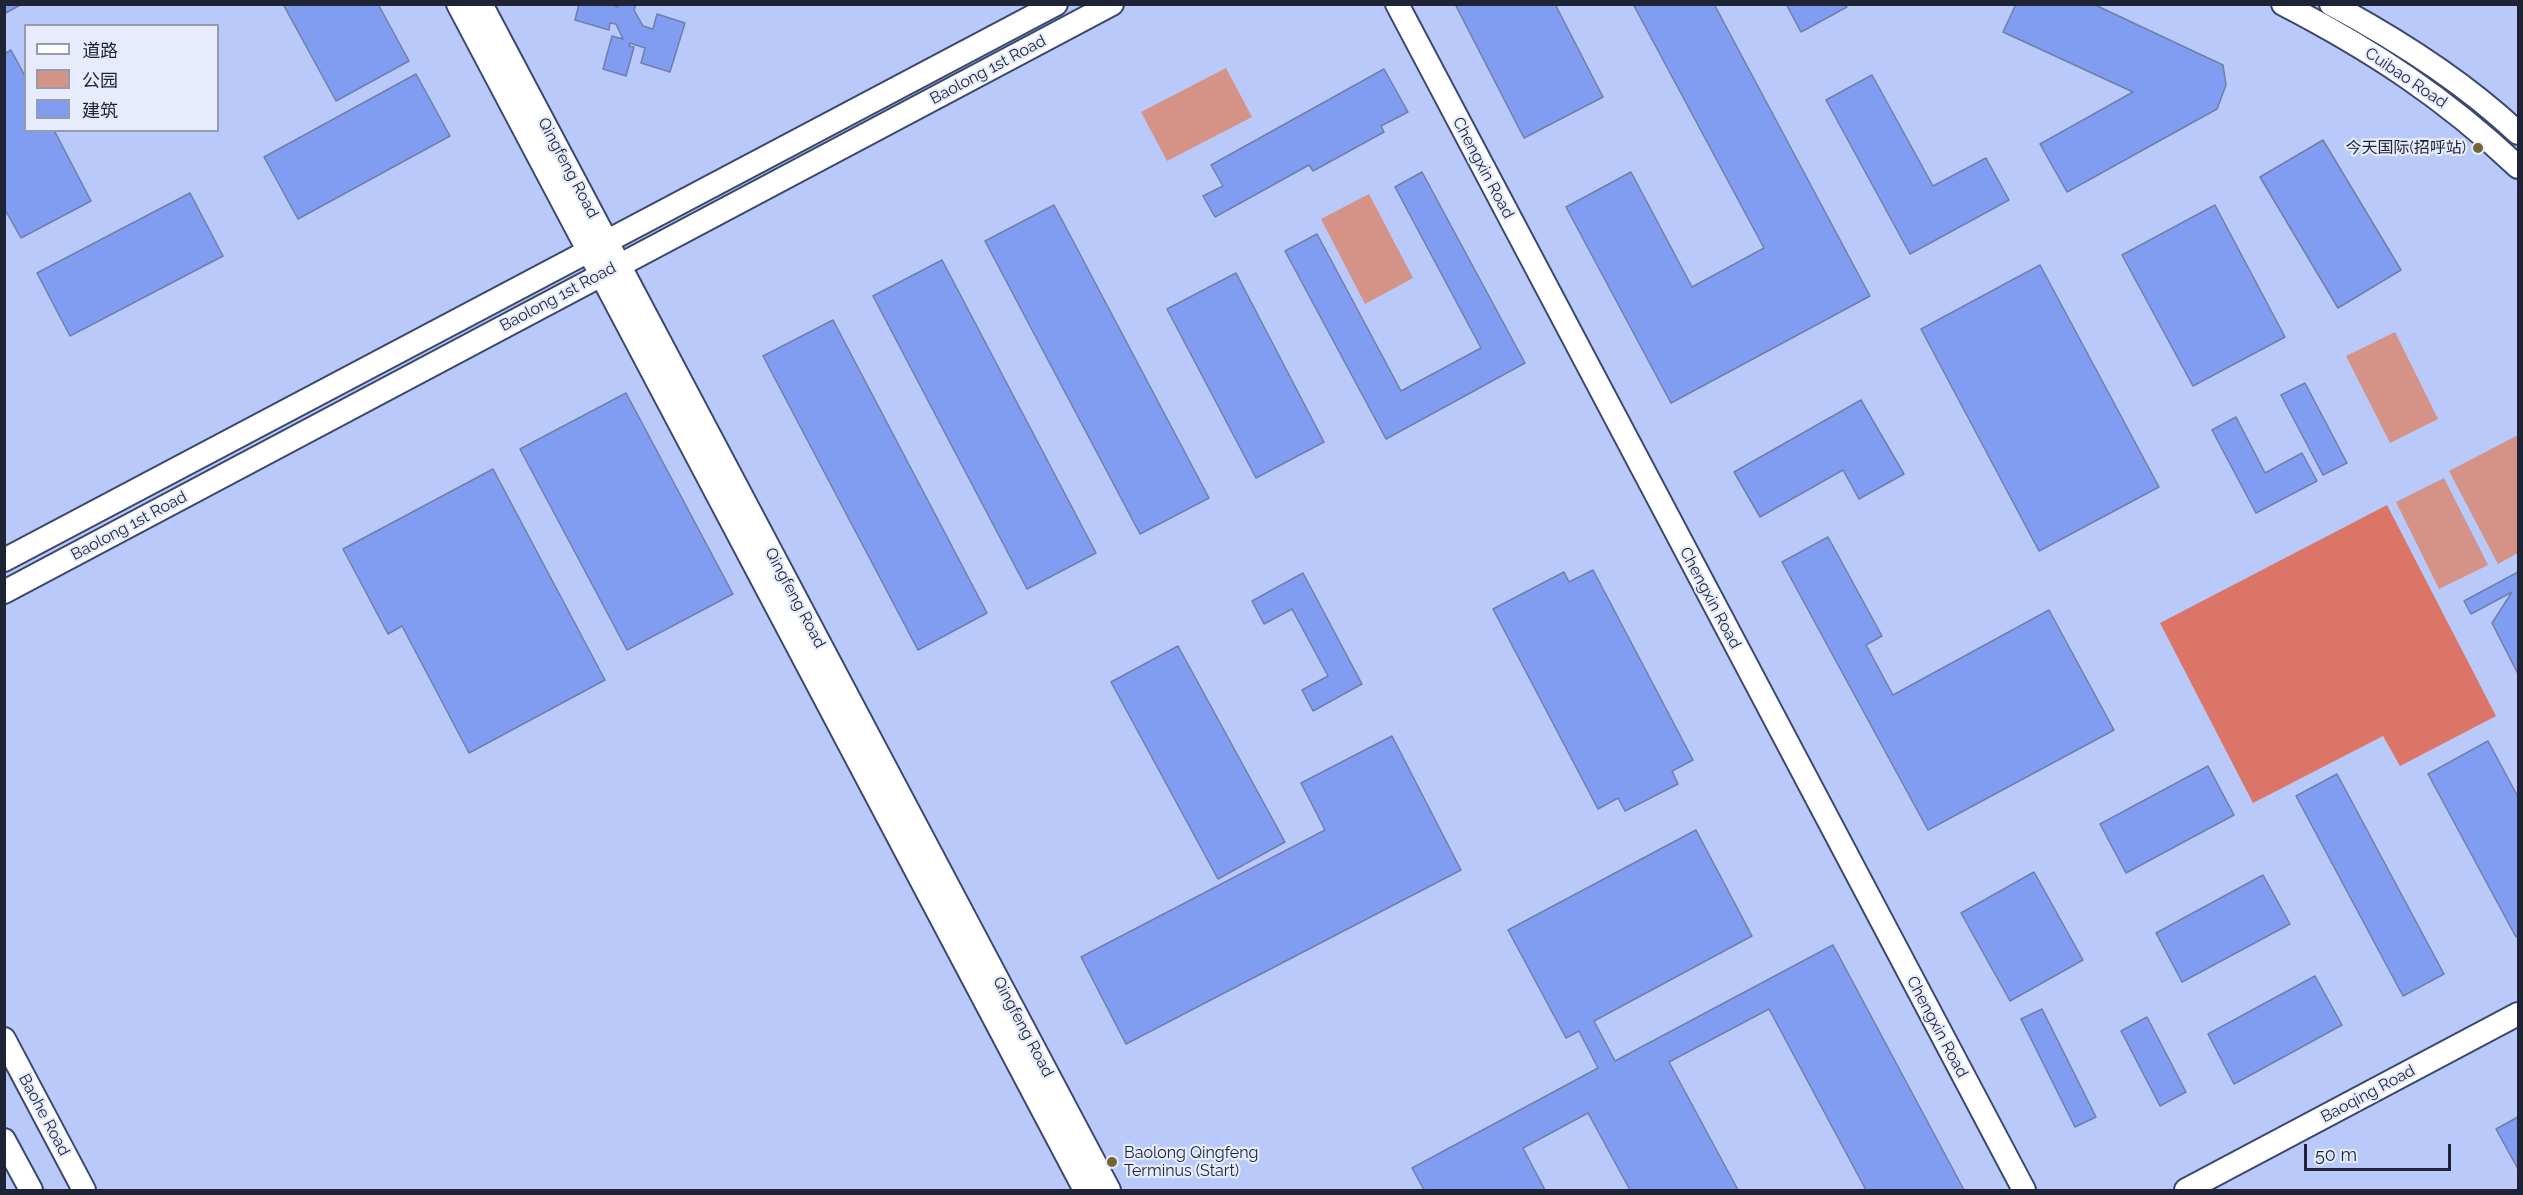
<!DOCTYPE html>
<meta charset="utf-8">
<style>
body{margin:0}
#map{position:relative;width:2523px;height:1195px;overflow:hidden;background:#b9cafa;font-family:Raleway,"Noto Sans SC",sans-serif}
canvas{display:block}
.frame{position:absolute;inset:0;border:6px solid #1e2436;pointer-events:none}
.legend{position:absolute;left:24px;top:24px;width:195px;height:108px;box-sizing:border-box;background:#e6ecfb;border:2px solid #969cac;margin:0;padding:8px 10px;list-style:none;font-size:18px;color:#1e2436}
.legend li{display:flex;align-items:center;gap:12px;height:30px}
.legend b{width:30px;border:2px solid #969cac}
.scale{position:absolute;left:2304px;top:1144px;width:147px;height:27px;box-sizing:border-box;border:3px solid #1e2436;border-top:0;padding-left:8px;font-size:18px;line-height:21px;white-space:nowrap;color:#1e2436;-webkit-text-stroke:4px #e6ecfb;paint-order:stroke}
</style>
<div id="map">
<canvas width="2523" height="1195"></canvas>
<div class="frame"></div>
<ul class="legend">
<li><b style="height:8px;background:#fff"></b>道路</li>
<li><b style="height:16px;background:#d59287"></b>公园</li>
<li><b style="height:16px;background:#819df2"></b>建筑</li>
</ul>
<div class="scale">50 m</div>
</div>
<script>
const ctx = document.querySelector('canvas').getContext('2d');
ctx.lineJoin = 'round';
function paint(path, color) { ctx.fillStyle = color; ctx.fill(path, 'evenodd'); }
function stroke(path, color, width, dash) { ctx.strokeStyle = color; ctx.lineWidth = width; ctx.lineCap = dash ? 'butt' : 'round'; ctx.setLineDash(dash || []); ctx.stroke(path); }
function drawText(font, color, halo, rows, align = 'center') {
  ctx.font = font + ' Raleway,"Noto Sans SC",sans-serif'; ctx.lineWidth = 4.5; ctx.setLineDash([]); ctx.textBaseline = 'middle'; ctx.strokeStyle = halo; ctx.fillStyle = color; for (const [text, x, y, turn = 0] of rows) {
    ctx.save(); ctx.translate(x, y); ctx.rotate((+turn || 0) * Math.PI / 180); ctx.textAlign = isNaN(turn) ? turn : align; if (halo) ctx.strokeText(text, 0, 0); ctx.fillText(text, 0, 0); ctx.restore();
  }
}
const green = new Path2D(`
 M1226,68L1252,117L1167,161L1141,112Z
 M1369,194L1413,278L1365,304L1321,219Z
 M2395,332L2438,419L2390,443L2346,356Z
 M2518,435V553L2498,564L2449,471Z
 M2444,478L2488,565L2439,589L2396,502Z`);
const forest = new Path2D(`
 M2387,505L2496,716L2400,766L2383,736L2253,803L2160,623Z`);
const building = new Path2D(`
 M4,4H22L4,14Z
 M283,4H378L409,61L336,101Z
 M579,4H609L618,7L619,4H636L634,10L643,26L653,29L657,14L685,23L670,72L641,63L645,48L630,43L629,46L634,47L626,76L603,69L612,36L623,39L616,24L610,23L609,30L575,20Z
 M1455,4H1555L1603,97L1524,138Z
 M1633,4H1714L1870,296L1671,403L1566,207L1631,172L1692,287L1764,248Z
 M1786,4H1845L1847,7L1801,32Z
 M2016,4H2093L2223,65L2226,85L2217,109L2067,192L2040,144L2133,92L2003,32Z
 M11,50L26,78V130H54L91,201L21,238L4,208V54Z
 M1384,69L1408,112L1381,126L1384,132L1313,171L1309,165L1215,217L1203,196L1223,186L1211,165Z
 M416,74L450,136L298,219L264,157Z
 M1872,75L1933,186L1986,158L2009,200L1910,254L1826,100Z
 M2323,140L2401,270L2338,308L2260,177Z
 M1422,172L1525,363L1386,439L1285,251L1317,234L1401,391L1481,348L1395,187Z
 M190,193L223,256L70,336L37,273Z
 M1054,205L1209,498L1140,534L985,241Z
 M2215,205L2285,337L2193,386L2122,255Z
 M942,260L1096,553L1027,589L873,296Z
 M2040,265L2159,487L2039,551L1921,329Z
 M1236,273L1324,442L1256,478L1167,309Z
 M833,320L987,613L918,650L763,356Z
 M2305,383L2347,463L2323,475L2281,395Z
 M626,393L733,594L627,650L520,449Z
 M1861,400L1904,474L1859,499L1843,470L1760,517L1734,472Z
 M2236,417L2265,473L2302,453L2317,481L2256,513L2212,430Z
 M493,469L605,680L469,753L402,626L388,634L343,549Z
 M1828,537L1882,636L1866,645L1893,695L2049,610L2114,730L1928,830L1782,562Z
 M1593,570L1693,760L1672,771L1678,784L1625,811L1618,798L1598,809L1493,609L1564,572L1569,582Z
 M2518,572V674L2492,623L2512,592L2471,614L2464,601Z
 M1303,573L1362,684L1313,711L1302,690L1328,676L1292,609L1264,624L1252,601Z
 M1178,646L1285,842L1218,879L1111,682Z
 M1392,736L1461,870L1126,1044L1081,957L1325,830L1301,783Z
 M2488,741L2518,797V935L2516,937L2428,774Z
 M2208,766L2234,815L2126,873L2100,824Z
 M2337,774L2444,974L2403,996L2296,796Z
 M1696,830L1752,936L1594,1021L1615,1061L1833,945L1964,1190H1866L1769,1009L1669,1062L1738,1190H1630L1588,1113L1523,1148L1545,1190H1424L1412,1168L1598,1068L1579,1031L1566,1038L1508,930Z
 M2034,872L2083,960L2010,1001L1961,913Z
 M2263,875L2290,924L2182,982L2156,933Z
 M2315,976L2342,1025L2234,1084L2208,1034Z
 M2042,1009L2096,1117L2075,1127L2021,1019Z
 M2147,1017L2186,1092L2160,1106L2121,1031Z
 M2518,1117V1169L2496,1129Z`);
const secondary = new Path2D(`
 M458,4L1085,1190
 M481,4L1109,1190
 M1397,4L2024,1190
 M2283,4C2372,50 2445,98 2518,167
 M2331,4C2398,40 2463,81 2518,133
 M4,560L1056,4
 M4,592L1112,4
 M4,1039L84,1190
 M4,1140L31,1190
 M2186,1190L2518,1014`);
const markers = [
 [2478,148,6,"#756331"],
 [1112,1162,6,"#756331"]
];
const streetNames = [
 ["Baolong 1st Road",988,70,-28],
 ["Cuibao Road",2406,78,34],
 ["Qingfeng Road",568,168,62],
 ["Chengxin Road",1483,168,62],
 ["Baolong 1st Road",558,297,-28],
 ["Baolong 1st Road",129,526,-28],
 ["Qingfeng Road",795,598,62],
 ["Chengxin Road",1710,598,62],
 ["Qingfeng Road",1023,1027,62],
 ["Chengxin Road",1937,1027,62],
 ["Baoqing Road",2368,1094,-28],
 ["Baohe Road",44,1115,62]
];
const poiNames = [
 ["今天国际(招呼站)",2466,148],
 ["Baolong Qingfeng",1124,1153,"left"],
 ["Terminus (Start)",1124,1171,"left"]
];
paint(green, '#d59287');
paint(forest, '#db7567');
paint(building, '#819df2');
stroke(building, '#6f7eaa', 1.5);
stroke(secondary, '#3b4870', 26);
stroke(secondary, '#fff', 22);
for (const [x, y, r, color] of markers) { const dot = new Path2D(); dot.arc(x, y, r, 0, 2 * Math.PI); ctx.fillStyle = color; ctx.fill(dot); stroke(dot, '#e6ecfb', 2); }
drawText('16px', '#1e2436', '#e6ecfb', streetNames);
drawText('16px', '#1e2436', '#e6ecfb', poiNames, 'right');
</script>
